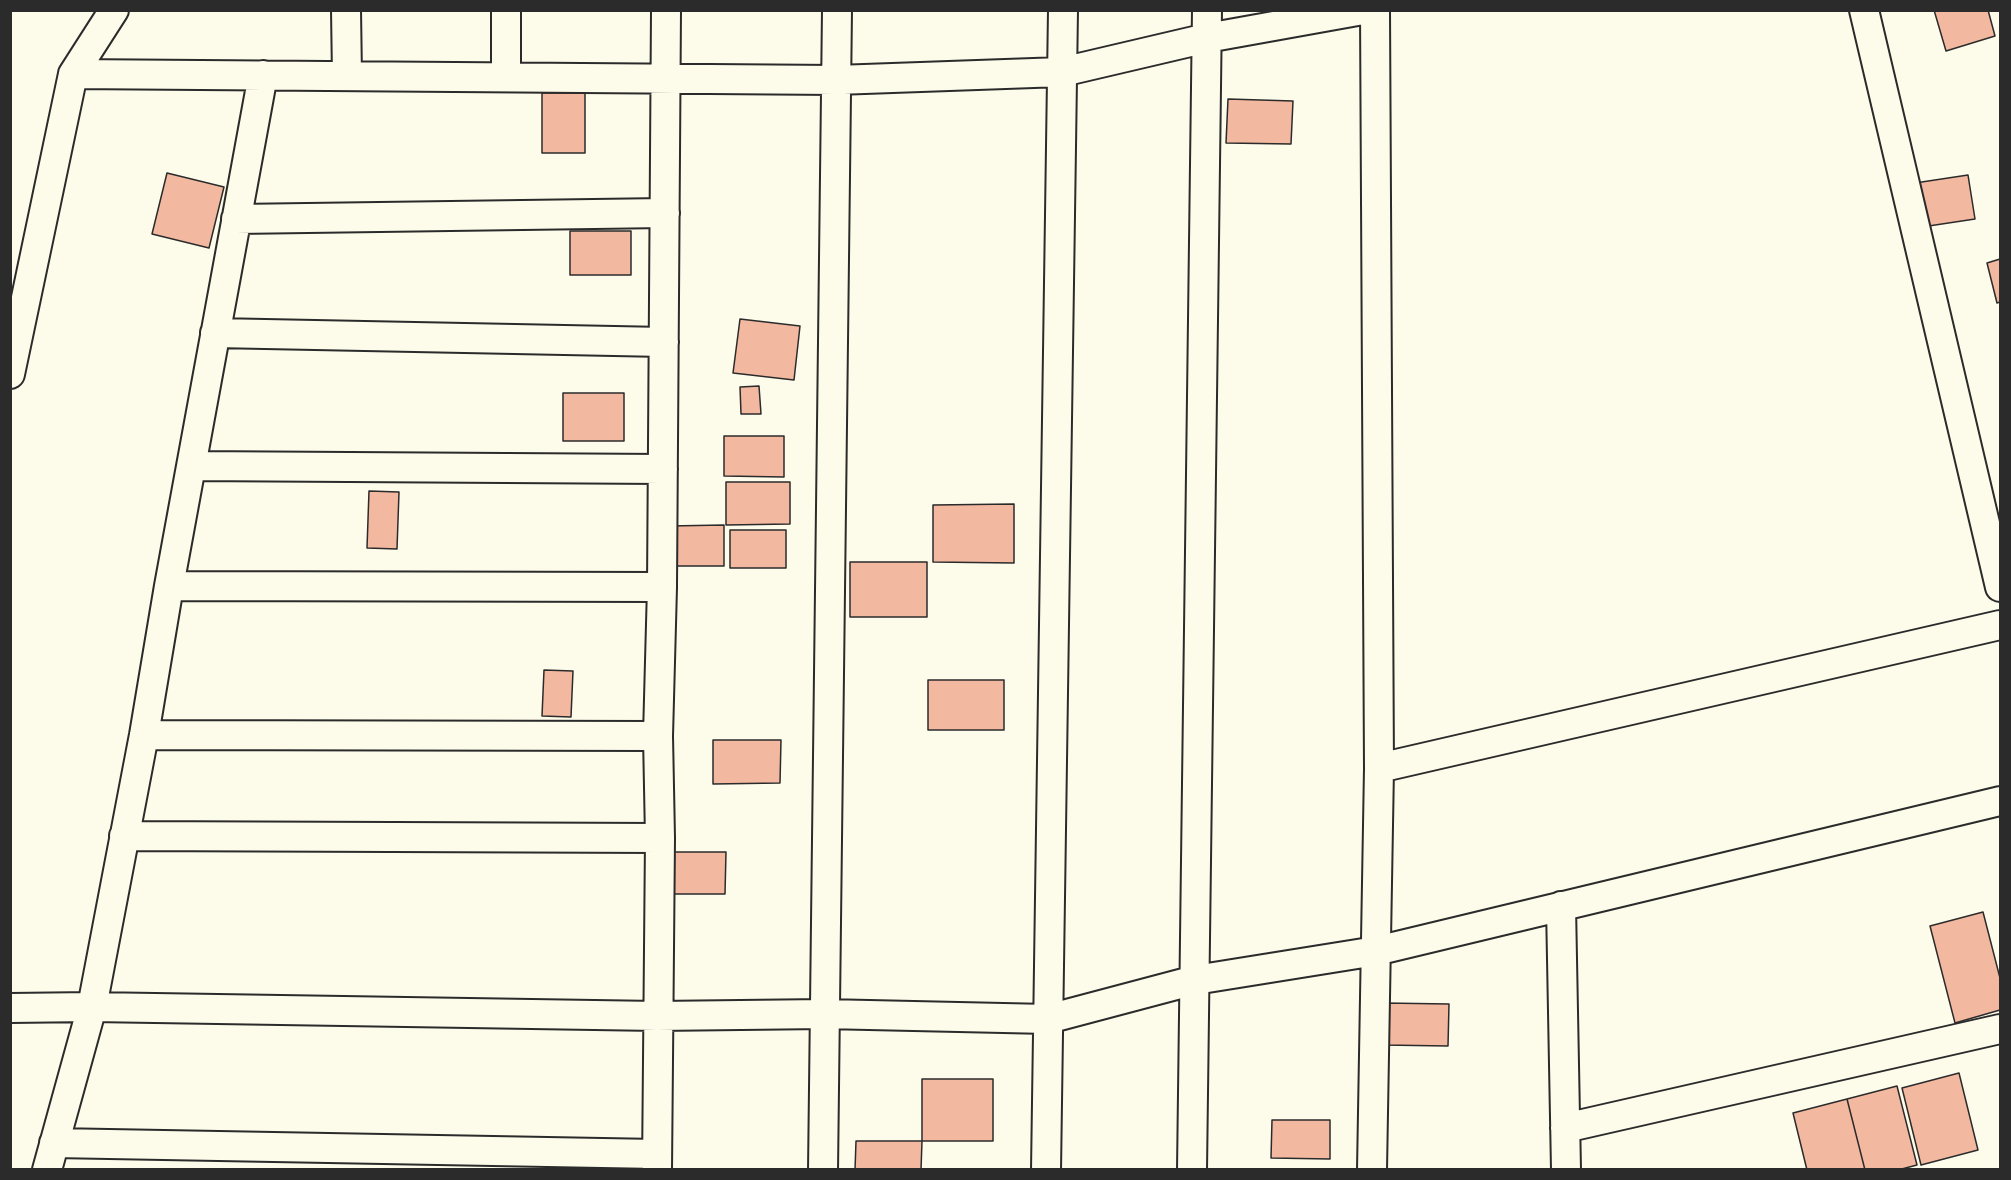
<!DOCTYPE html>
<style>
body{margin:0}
#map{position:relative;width:2011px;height:1180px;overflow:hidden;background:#fdfbea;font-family:"Work Sans",sans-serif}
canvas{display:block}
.frame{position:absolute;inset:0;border:12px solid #2b2b2b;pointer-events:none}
</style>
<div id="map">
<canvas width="2011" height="1180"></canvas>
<div class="frame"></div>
</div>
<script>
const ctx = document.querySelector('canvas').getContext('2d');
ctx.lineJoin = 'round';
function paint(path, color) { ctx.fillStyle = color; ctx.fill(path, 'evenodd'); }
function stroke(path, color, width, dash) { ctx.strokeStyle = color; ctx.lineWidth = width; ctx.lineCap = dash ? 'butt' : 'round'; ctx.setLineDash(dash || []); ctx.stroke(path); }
const building = new Path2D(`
 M1934,10H1988L1995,36L1946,51Z
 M542,93H585V153H542Z
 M1228,99L1293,101L1291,144L1226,143Z
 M167,173L224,187L209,248L152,234Z
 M1968,175L1975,219L1922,227L1915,183Z
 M570,231H631V275H570Z
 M2000,259V302L1997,303L1987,263Z
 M740,319L800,326L794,380L733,373Z
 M759,386L761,414H741L740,387Z
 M563,393H624V441H563Z
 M724,436H784V477L724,476Z
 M726,482H790V524L726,525Z
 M369,491L399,492L397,549L367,548Z
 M1014,504V563L933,562V505Z
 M724,525V566H669V526Z
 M730,530H786V568H730Z
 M850,562H927V617H850Z
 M544,670L573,671L571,717L542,716Z
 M928,680H1004V730H928Z
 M713,740H781L780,783L713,784Z
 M671,852H726L725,894H671Z
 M1983,912L2000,978V1010L1955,1023L1930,926Z
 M1384,1003L1449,1004L1448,1046L1383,1045Z
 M1959,1073L1978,1150L1921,1165L1902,1088Z
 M922,1079H993V1141H922Z
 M1897,1086L1917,1165L1898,1170H1865L1847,1099Z
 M1847,1099L1865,1170H1807L1793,1113Z
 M1272,1120H1330V1159L1271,1158Z
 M856,1141H922L921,1170H855Z`);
const street = new Path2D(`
 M346,10L347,76
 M1864,10L2000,587
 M73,74L836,80L1062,72L1207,38L1363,10
 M506,77V10
 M236,219L665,213
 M215,333L664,342
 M10,374L73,74L114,10
 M192,466L663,469
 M169,586L662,587
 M144,735L658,736
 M1379,768L2000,625
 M124,836L660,838
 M1561,906L1566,1170
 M10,1008L92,1007L657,1016L824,1014L1048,1019L1195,980L1376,951L2000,801
 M1565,1128L2000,1029
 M54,1143L657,1154
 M47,1170L92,1007L144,735L169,586L263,75
 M657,1170L660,838L658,736L662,587L666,10
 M823,1170L837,10
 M1046,1170L1063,10
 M1192,1170L1207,10
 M1372,1170L1379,768L1375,10`);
paint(building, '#f2b8a0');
stroke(building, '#2b2b2b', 1.5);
stroke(street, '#2b2b2b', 32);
stroke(street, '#fdfbea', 28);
</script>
